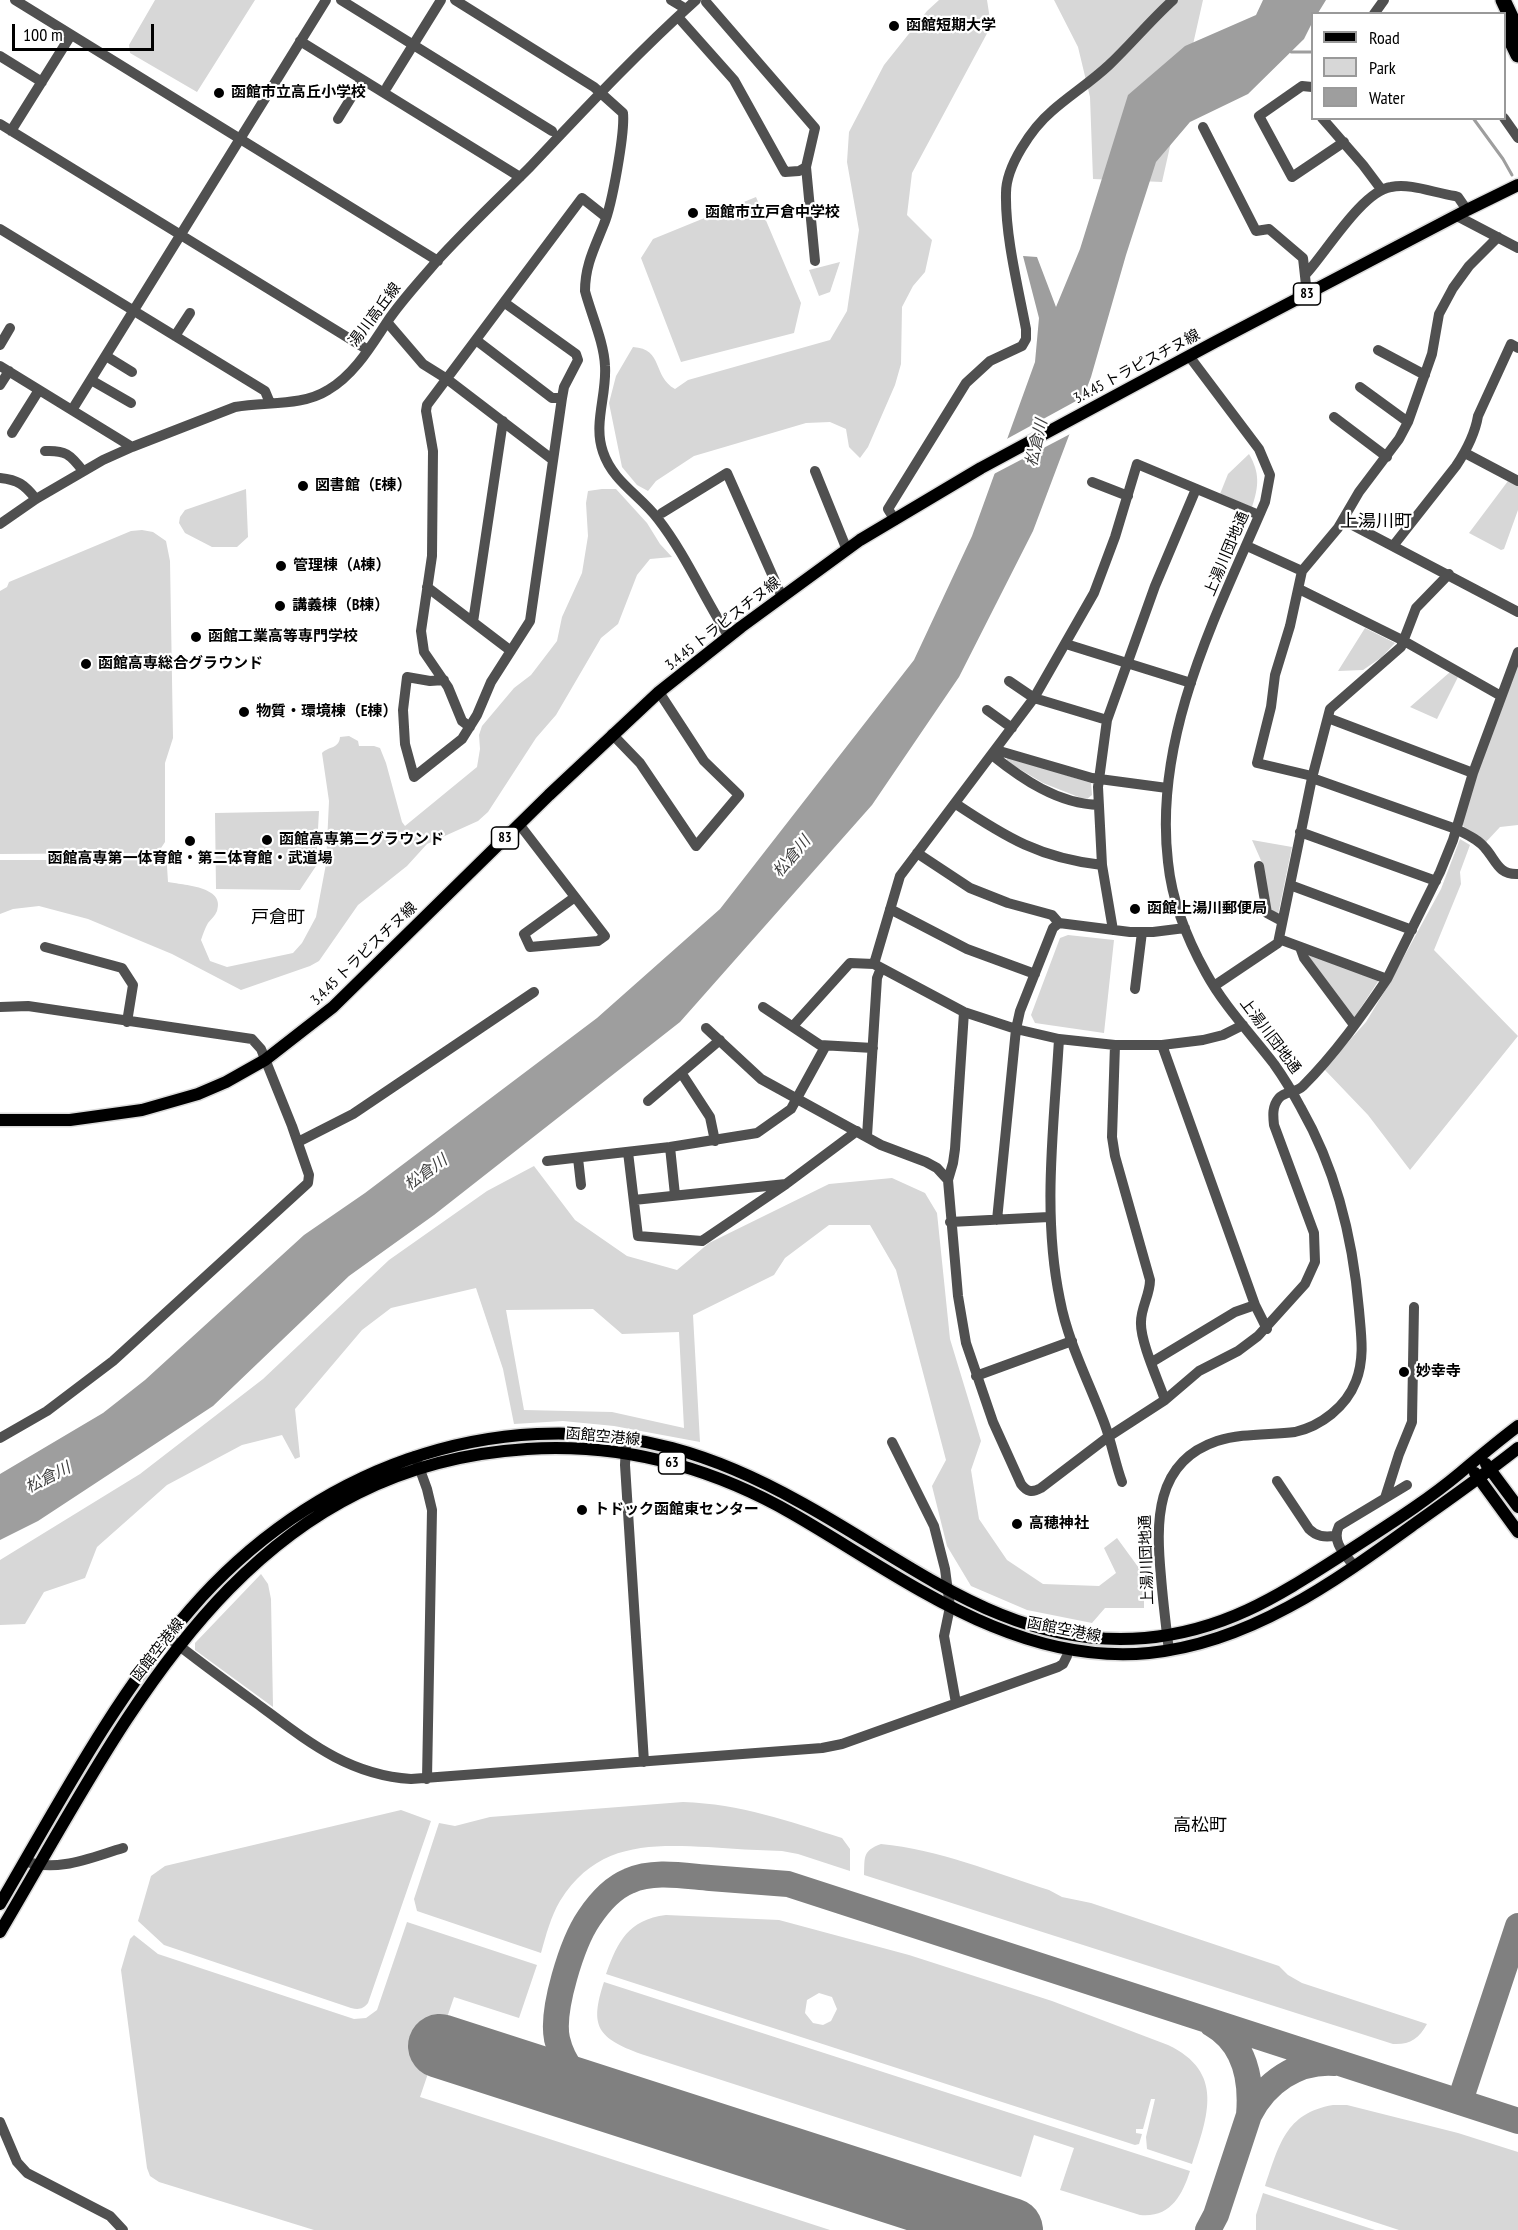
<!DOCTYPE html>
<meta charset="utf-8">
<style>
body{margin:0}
#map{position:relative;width:1518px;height:2230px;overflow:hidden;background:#fff;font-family:"PT Sans Narrow",sans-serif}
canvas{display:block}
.legend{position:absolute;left:1311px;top:12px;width:195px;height:108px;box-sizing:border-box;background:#fff;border:2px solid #999;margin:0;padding:8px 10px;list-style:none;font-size:18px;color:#000}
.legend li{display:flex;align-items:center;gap:12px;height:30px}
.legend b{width:30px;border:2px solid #999}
.scale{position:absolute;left:12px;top:24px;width:142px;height:27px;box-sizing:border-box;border:3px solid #000;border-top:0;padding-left:8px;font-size:18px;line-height:21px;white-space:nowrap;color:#000;-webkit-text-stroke:4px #fff;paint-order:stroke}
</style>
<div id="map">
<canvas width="1518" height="2230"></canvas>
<ul class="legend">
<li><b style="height:8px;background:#000"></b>Road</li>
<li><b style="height:16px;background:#d7d7d7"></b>Park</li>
<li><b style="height:16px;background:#9e9e9e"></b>Water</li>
</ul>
<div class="scale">100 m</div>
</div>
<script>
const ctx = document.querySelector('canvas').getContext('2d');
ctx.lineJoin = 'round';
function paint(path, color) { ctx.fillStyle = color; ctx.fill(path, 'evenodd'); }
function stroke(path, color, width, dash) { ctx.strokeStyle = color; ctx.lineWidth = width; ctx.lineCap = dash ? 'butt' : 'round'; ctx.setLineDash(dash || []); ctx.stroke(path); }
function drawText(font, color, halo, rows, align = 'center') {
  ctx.font = font + ' "PT Sans Narrow","Noto Sans JP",sans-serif'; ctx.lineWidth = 4.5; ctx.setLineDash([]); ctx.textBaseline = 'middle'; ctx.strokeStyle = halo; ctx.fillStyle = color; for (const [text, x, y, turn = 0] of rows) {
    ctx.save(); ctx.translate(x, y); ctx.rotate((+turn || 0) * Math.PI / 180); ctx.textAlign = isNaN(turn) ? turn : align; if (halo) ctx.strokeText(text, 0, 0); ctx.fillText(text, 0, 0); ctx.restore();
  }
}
const green = new Path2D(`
 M155,0H255L197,92L130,53L129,45Z
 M939,0H987L991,26L912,173L907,215L932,240L925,272L913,286L902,307L901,364L895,385L868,447L860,458L849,447L846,429L830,422L806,423L728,446L694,456L656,481L648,491L637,485L622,467L609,403L616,376L633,347C664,349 652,376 675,389L688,380L830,340L847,311L859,230L847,162L849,132L884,65L927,11Z
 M1054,0H1203L1162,182L1093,179L1090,97L1078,47Z
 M756,197L801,303L794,333L681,362L641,258L653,239Z
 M840,262L830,292L819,296L809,270Z
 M1249,454C1260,473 1259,486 1252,507L1220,494L1228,474Z
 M1508,481L1518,486V510L1504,549L1501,550L1469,533Z
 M246,489L248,537L237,547H212L185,533L179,523L180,517L185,510Z
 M602,489H616L647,523L660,544L672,557L650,559L637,575L618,624L601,638L556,715L536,738L488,812L478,821L427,844L407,866L358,905L319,961L310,966L241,990L172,954L88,919L39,906L13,909L0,914V860H143L159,858L166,850L168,882C182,885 226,886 217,911C215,916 211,919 208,923C205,928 203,934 201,940L210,961L227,967L293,953L302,943L316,917L326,864L329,801L322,753C329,746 339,749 340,737L349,736L358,741L359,746H374L380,748L386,763L402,822L405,826L477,767L480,749L479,735L482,726L514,688L531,675L557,641L562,617L582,573L588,536L586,503L588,491Z
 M142,530L153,532L166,541L170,561L173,738L165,763V842L159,851L145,853L0,854V591L7,587L9,582L131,531Z
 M1365,628L1395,643L1382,657L1363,670L1338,671Z
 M1518,663V825L1500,827L1486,842L1465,829L1462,823L1477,774Z
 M1450,672L1458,677L1437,719L1410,707Z
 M1008,757L1091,783L1092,795L1087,799L1081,798L1043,783L1006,761Z
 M319,811L316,866L300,890L216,889L215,813Z
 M1460,839L1470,845L1460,872L1461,884L1434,950L1518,1036L1410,1170L1368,1115L1324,1069L1366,1022L1389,984L1441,889Z
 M1252,840L1292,847L1278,915L1271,909L1263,865Z
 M1068,935L1114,940L1104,1033L1035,1023L1031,1015L1060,938Z
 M1310,955L1379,980L1354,1018L1308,958Z
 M534,1166L575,1220L627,1256L677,1270L709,1243L829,1184L892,1178L925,1193L937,1213L950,1339L981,1441L971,1470L979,1519L1007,1560L1043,1584L1099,1586L1116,1573L1104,1548L1117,1538L1144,1575V1608H1105L1092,1623L1027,1610L971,1586L947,1546L932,1486L946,1460L896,1270L870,1225H829L785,1258L774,1275L693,1315L700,1442L614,1426L563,1421L514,1424L503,1369L476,1288L391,1308L362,1330L295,1409L300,1457L295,1459L282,1435L242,1445L167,1485L97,1547L85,1578L44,1592L25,1624L0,1625V1560L140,1474L263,1379L389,1260L487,1191ZM593,1309L622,1334L679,1332L684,1428L612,1412L524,1410L506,1310Z
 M261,1574L268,1584L271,1599L273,1707L195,1650V1643Z
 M683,1802C741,1804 788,1821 842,1838L850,1849V1871L798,1854L782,1851C757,1850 732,1849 708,1847C648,1844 596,1843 560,1901C551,1916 546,1935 541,1953L417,1911L414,1899L439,1823L455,1826L490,1817Z
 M401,1810L431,1821L368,2003C363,2009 359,2010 351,2008L164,1945L138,1921L151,1876L165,1866Z
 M881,1844C938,1849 994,1873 1049,1890L1062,1897L1091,1903L1279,1966L1288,1975L1302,1983L1427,2024C1419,2039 1409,2045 1393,2044L864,1875C865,1857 862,1851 881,1844Z
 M666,1915L779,1920L909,1955L1052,2001L1168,2045C1225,2072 1208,2116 1192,2164L1147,2149L1146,2137L1155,2099H1151L1143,2129H1136V2133L1142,2134L1139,2144L1135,2145L606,1974C618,1941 628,1920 666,1915ZM819,1993L832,1997L837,2009L831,2021L823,2025L813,2023L805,2013L807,2000Z
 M407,1922L537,1965L519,2018L454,1997L420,2097L830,2230H314L159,2182L150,2176L147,2168L121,1970L130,1939L134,1935L158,1954L354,2019L366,2018L377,2010Z
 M604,1982L1190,2171C1182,2196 1170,2218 1140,2215L1060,2190L1074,2148L1034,2135L1021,2177L641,2054C598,2038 589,2027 604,1982Z
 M1333,2105H1347L1458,2133L1518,2152V2230H1399L1265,2186C1279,2146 1285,2113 1333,2105Z
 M1263,2193L1375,2230H1256V2215Z`);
const water = new Path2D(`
 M1263,0H1326L1318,13L1312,14V23L1304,39L1248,94L1190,122L1156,162L1126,255L1091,377L1033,531L959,677L872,805L680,1022L434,1215L349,1276L213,1406L38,1521L0,1540V1474L103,1413L145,1380L304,1235L365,1193L597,1018L720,909L914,660L972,536L1035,362L1039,318L1023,256L1037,257L1056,307L1080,249L1128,95L1185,46L1256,15Z`);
const pier = new Path2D(`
 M1087,395L1074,432L990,476L1003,441Z`);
const stream = new Path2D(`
 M1288,49L1291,52H1312
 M1473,118L1503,159L1512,175`);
const taxiway = new Path2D(`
 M1212,2024C1245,2043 1252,2080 1249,2115
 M599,2097C579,2082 563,2065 557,2039C551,2010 572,1943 589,1918C599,1903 612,1888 629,1881C654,1870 684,1876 710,1878C736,1880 762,1882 788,1884L1518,2121
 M1460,2101L1518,1926
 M1208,2230L1216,2215L1249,2115C1265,2083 1297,2060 1335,2063`);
const runway = new Path2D(`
 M440,2046L1011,2230`);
const minor = new Path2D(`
 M15,0L438,261
 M341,0L552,131
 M455,0L594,87L623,113C625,133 612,205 604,224C595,247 585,265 585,291C591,314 604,342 605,366C607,395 593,424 603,452C613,482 640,495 658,519C686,555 704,598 729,637
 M671,0L686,9
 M706,2L815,128L806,167L815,261
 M1374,14L1384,0
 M678,17L734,80L785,172L799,171L806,167
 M300,41L520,177
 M0,56L42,82
 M387,87L441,0
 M1312,87L1302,86L1259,116L1292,177L1344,142
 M1322,118L1363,165L1381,189
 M1504,118L1518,138
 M338,119L362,80
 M0,124L368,350
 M1203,127L1256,231L1269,229L1303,258L1307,294
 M11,131L71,35
 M1457,216L1518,248
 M0,229L265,391L270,403
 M1305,275C1325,254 1362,191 1391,187C1411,183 1434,193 1455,196L1458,197L1467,210
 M387,322L423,364L447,379L553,460
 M175,336L190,313
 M476,340L552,398H562
 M0,345L10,328
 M1378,350L1425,375
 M106,356L132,372
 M0,366L132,447
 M91,380L131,403
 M0,385L9,371
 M1360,387L1408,422
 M72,410L326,0
 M1334,417L1387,457
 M12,433L39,390
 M45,451C65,450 70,454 83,471
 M1465,453L1518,481
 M815,471L847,550
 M0,478C18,480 24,484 36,499
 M1092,482L1128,496
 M662,513L727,473L782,597
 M895,520L888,509L966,383L990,361L1022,346L1026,339V329C1018,287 1005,235 1006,193C1006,166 1032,128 1052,111C1070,95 1091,82 1109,65C1131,44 1150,21 1173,0
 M1343,520L1518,612
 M0,524L36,499L103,460L132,447L235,407C265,401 301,407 328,390C354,375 371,346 387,322C401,301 420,281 436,262C466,229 498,199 529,168C583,111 637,53 696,0
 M1247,546L1302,571
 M1393,546L1456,466C1466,451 1475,434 1478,416L1511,344L1518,348
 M427,587L511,651
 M1299,589L1404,641L1501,696
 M473,622L503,421
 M1066,644L1191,683
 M444,680L430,681L407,677L403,710L405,744L414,777L462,739L477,715L491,682L530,621L562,398L564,387L578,360L576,354L505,303
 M1009,681L1034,698L1107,720
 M987,710L1012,728
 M1328,718L1473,773
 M470,727L462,721L448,687L424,652L421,631L432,556L433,451L426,411L427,405L582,198L606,217
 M612,734L640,763L696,846L739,795L704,761L659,692
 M996,750L1092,778L1167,788
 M992,755C1022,779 1058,804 1099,805
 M1312,776L1257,763L1271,707L1275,675L1290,626L1302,571L1338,528L1359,492L1399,439L1408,422L1432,354L1439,314L1453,288L1469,266L1498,237
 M1312,778L1456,829C1466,834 1478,839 1485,848C1496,860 1498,875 1518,874
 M956,804C1007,838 1040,858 1102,865
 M519,824L605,936L598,941L530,947L524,934L575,897
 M1300,832L1436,881
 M917,853L970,888L1008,903L1052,915L1059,923
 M1259,866L1267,913L1282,921
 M1290,885L1412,930
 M890,909L967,949L1035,974
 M1113,930L1102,865L1098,787L1107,720L1155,586L1196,489
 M1279,939L1387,979L1440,872L1453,840L1473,773L1518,652
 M45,947L122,968L133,985L127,1022
 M1300,947L1304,958L1354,1025
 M874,964L900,876L1034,698L1094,593L1115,537L1137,464L1259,515
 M1214,986L1278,943L1312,778L1330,709L1401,647L1416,608L1449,574
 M1135,989L1142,932
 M0,1007L28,1006L252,1039L261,1049L292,1126L309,1175L308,1183L113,1361L47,1411L0,1438
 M763,1007L820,1045L873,1048
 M793,1026L850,963L874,964L964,1012L1016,1029L1059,1039L1115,1045H1162L1203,1040L1223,1035L1243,1025
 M706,1028L761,1079L881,1145L926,1162L937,1168L948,1180L958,1296L966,1343L993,1422L1021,1484C1027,1492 1032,1493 1041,1488L1108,1437L1165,1400L1199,1371L1238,1351L1258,1336L1305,1284L1315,1262L1314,1233L1274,1125C1273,1116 1272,1106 1279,1098C1285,1091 1296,1093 1303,1086C1335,1054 1362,1016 1387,979
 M1059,1039C1054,1126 1042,1214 1060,1300C1068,1343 1090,1384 1105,1425C1112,1444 1115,1463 1122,1482
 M1115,1045L1112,1137L1115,1156L1150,1280C1150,1295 1141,1307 1141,1322C1140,1341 1158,1380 1165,1400
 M1162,1045L1255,1305L1267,1329
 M682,1074L710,1117L715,1141
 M648,1101L720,1040
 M867,1136L877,978L881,968
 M298,1142L353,1114L534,992
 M670,1147L675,1195
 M628,1152L638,1236L702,1241L786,1184
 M578,1158L581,1185
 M547,1161L670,1147L757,1133L791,1109L825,1047
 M948,1180L953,1163L955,1149L964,1012
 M634,1200L786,1184L857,1131
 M997,1220L1016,1029L1020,1011L1053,928L1059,923L1130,932H1153L1185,928
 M950,1222L1049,1217
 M1152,1362L1235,1312L1255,1305
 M976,1376L1072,1341
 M892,1442L934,1526L945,1569L950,1607L944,1636L956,1703
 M626,1446L625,1465L644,1762
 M415,1456L427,1489L432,1510L427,1779
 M1277,1481L1309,1529C1317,1537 1324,1537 1335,1536
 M1385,1498L1399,1454L1412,1422L1414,1307
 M1354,1566C1345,1554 1331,1542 1339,1526L1407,1485
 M168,1637C197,1660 227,1682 256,1703C306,1740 347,1775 411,1779L822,1748L842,1744L1058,1667L1063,1664L1067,1656
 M1169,1651C1166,1626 1163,1602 1161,1577C1156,1523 1154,1462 1217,1441C1242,1433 1270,1435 1295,1432C1321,1426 1346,1407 1356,1381C1365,1358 1361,1334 1359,1310C1353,1239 1337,1171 1301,1108C1293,1093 1284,1078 1274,1064C1251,1034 1224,1006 1206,973C1187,939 1172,901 1168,862C1153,735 1217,614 1265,502L1270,475L1259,449L1189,356
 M25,1861C57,1873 92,1857 123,1848
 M0,2122L17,2162L27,2173L110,2216L123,2230`);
const major = new Path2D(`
 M0,1120H70L142,1110L198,1094L226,1082L265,1060L333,1007L549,795L659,692L741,627L860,540L981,468L1215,342L1467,210L1518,185
 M1486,1464L1518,1507
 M1475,1473L1518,1532
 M0,1904C59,1803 114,1698 190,1610C310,1471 491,1401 672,1448C717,1460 759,1479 800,1502C912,1563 1008,1650 1145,1638C1223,1631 1275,1598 1339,1557C1380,1530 1423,1504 1460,1473C1479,1457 1498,1441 1518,1426
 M0,1932C128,1716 240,1467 527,1449C622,1443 711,1467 793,1514C904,1578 1014,1666 1149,1653C1250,1643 1334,1582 1413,1525C1448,1500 1484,1475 1518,1448`);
const highway = new Path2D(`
 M1503,0L1518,32
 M1504,26L1518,55`);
const markers = [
 [894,26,6,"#000"],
 [219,93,6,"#000"],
 [693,213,6,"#000"],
 [303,486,6,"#000"],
 [281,566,6,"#000"],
 [280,606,6,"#000"],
 [196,637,6,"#000"],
 [86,664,6,"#000"],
 [244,712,6,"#000"],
 [267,840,6,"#000"],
 [190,841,6,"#000"],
 [1135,909,6,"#000"],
 [1404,1372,6,"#000"],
 [582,1510,6,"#000"],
 [1017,1524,6,"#000"]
];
const shields = [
 [1307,294,27],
 [505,838,27],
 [672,1463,27]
];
const shieldNames = [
 ["83",1307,294],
 ["83",505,838],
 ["63",672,1463]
];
const poiNames = [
 ["函館短期大学",906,26],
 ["函館市立高丘小学校",231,93],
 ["函館市立戸倉中学校",705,213],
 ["図書館（E棟）",315,486],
 ["管理棟（A棟）",293,566],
 ["講義棟（B棟）",292,606],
 ["函館工業高等専門学校",208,637],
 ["函館高専総合グラウンド",98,664],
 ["物質・環境棟（E棟）",256,712],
 ["函館高専第二グラウンド",279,840],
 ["函館高専第一体育館・第二体育館・武道場",190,859,"center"],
 ["函館上湯川郵便局",1147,909],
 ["妙幸寺",1416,1372],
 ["トドック函館東センター",594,1510],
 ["高穂神社",1029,1524]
];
const streetNames = [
 ["湯川高丘線",375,315,-53],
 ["3.4.45 トラピスチヌ線",1137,367,-28],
 ["上湯川団地通",1227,554,-67],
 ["3.4.45 トラピスチヌ線",723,624,-38],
 ["3.4.45 トラピスチヌ線",364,954,-44],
 ["上湯川団地通",1270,1036,53],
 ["函館空港線",603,1437,5],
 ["上湯川団地通",1147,1560,-92],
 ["函館空港線",1064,1630,11],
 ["函館空港線",158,1650,-52]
];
const waterNames = [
 ["松倉川",1037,443,-77],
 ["松倉川",792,857,-50],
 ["松倉川",426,1173,-36],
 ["松倉川",48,1478,-27]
];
const quarterNames = [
 ["上湯川町",1376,522],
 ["戸倉町",278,918],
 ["高松町",1200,1826]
];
paint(green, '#d7d7d7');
paint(water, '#9e9e9e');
paint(pier, '#fff');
stroke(stream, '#9e9e9e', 3);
stroke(taxiway, '#808080', 26);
stroke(runway, '#808080', 64);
stroke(major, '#dbdbdb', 15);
stroke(highway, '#dbdbdb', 18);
stroke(minor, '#505050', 10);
stroke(major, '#000', 12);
stroke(highway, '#000', 15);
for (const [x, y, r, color] of markers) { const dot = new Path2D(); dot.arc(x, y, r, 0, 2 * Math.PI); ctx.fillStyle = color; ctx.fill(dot); stroke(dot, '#fff', 2); }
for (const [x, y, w] of shields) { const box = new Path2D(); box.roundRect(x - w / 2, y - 11, w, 22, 4.5); ctx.fillStyle = '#fff'; ctx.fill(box); stroke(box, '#000', 1.5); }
drawText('bold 14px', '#000', null, shieldNames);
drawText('bold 15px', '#000', '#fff', poiNames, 'left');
drawText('15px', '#000', '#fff', streetNames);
drawText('italic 16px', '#3f3f3f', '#fff', waterNames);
drawText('18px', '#000', '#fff', quarterNames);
</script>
